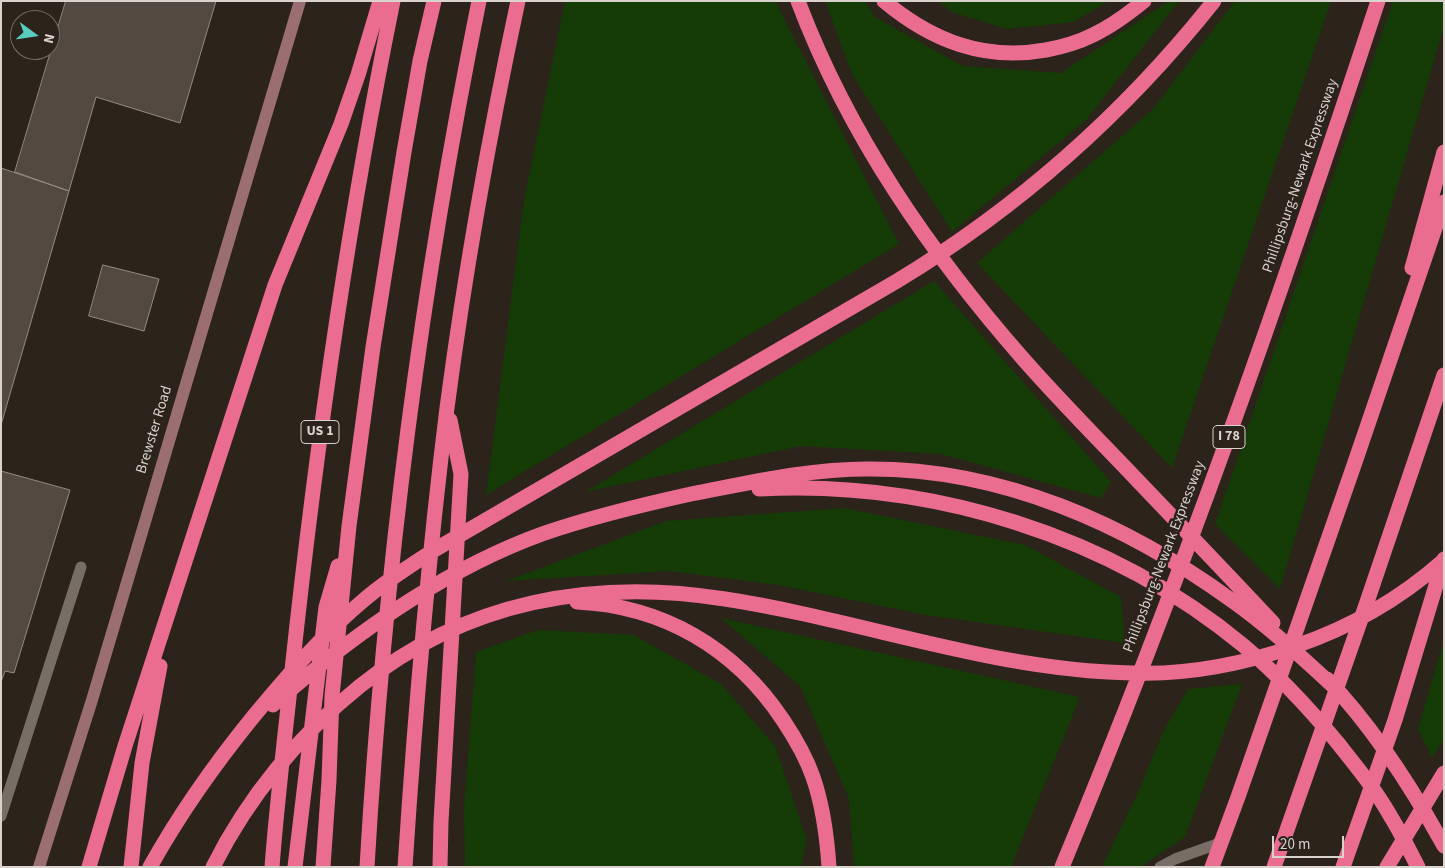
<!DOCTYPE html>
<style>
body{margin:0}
#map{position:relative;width:1445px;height:868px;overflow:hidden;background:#2c231b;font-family:"Source Sans 3",sans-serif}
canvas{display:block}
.frame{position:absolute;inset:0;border:2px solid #d9d2cd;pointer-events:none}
.north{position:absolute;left:10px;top:10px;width:50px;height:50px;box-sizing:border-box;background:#2c231b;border:1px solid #716962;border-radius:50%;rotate:104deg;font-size:14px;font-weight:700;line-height:20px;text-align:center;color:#d9d2cd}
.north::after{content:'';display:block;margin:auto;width:18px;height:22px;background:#57cec1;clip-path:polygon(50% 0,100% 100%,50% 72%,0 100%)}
.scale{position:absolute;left:1272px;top:836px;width:72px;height:22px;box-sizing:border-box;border:2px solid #d9d2cd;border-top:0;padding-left:6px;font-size:15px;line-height:18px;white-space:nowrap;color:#d9d2cd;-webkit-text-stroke:4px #2c231b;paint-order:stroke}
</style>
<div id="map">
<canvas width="1445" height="868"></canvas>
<div class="frame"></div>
<div class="north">N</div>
<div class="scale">20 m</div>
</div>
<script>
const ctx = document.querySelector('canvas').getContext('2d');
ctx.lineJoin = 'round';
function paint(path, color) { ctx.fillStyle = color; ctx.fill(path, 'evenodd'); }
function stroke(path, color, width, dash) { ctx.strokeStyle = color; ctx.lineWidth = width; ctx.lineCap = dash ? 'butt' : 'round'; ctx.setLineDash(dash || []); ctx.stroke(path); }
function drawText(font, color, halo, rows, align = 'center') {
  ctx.font = font + ' "Source Sans 3",sans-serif'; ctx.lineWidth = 5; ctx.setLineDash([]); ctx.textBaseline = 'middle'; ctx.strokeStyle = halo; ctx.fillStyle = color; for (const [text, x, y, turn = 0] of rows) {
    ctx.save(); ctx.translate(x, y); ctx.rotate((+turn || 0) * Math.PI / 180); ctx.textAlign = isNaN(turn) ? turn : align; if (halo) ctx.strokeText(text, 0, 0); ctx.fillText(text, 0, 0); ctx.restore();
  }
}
const green = new Path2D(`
 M565,1H775L899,244L486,495L524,200Z
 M825,1H865L875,17L963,66L1061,73L1169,1H1179L1087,119L952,232L852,74Z
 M938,1H1109L1074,22L1006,29L952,12Z
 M1235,1H1331L1172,468L977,263L1153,109Z
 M1393,1H1444V26L1280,589L1215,524Z
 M934,281L1111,482L1101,498L941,454L801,446L585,492Z
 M844,508L1025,545L1121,597L1125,643L926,615L778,585L669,571L506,581L666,521Z
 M721,618L1080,697L1011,867H854L849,799L800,686Z
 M538,630L634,635L721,684L775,746L807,840L801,867H465L464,809L476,652Z
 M1444,640V739L1432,758L1418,729Z
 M1242,684L1185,837L1140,867H1102L1140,788L1163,732L1188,689Z`);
const building = new Path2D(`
 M66,1H216L180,123L96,97L69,191L15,172Z
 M1,168L69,191L1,425Z
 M103,265L159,279L144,331L89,316Z
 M1,471L70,490L14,673L5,671L1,682Z`);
const lane = new Path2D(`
 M1,816L81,567
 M1160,867L1175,859L1220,843`);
const secondary = new Path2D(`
 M39,867L92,700L300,1`);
const highway = new Path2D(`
 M798,1C849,136 931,254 1025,361C1062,403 1101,442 1139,482C1184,529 1229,576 1273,623
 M884,1C932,41 984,61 1046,50C1062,47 1079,42 1093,35C1112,26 1128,14 1144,1
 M1412,268L1444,152
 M759,489C931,480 1110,535 1244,646C1278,675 1308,707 1337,742C1356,766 1376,790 1391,817C1401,833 1409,850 1418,867
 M577,602C663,606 735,648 783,720C795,738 806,757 813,777C823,806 827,836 829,867
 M1327,679C1374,728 1411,786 1444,846
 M273,705C352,635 443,570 542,534C591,517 641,505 691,494C749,483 807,469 867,469C1001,468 1127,524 1234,602C1269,627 1302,657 1333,686
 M89,867L125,746L275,285L341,124L358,75L380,1
 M131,867L142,763L160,666
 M150,867C180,813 214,765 253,717C288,675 323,634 365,599C387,580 411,565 436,549L897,281C1019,207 1125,113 1214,1
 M213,867C248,797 300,734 360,686C466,601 593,578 725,599C862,620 994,671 1133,673C1188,675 1243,664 1296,646C1351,627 1400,599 1444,560
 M272,867C277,801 285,736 292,670C316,446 348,222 393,1
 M295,867L326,607L338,566
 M323,867L329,780L332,696L349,526L373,347L404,152L420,61L434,1
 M367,867C384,576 421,287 479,1
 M405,867C415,713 428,560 447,408C465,271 489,136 518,1
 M440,867L441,822L461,474L450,420
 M1062,867C1180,583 1282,293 1378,1
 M1212,867L1238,797L1353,468L1444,202
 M1274,867L1367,602L1444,375
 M1343,867L1395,720L1444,559
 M1387,867L1444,773`);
const shields = [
 [320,432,38],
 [1229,437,32]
];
const shieldNames = [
 ["US 1",320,432],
 ["I 78",1229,437]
];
const streetNames = [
 ["Phillipsburg-Newark Expressway",1301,176,-71],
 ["Brewster Road",155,430,-73],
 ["Phillipsburg-Newark Expressway",1165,557,-69]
];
paint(green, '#153b07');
paint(building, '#544940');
stroke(building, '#958a80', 1);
stroke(lane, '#796e65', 11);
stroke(secondary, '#9b6e72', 12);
stroke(highway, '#ea6d8f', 15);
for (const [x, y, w] of shields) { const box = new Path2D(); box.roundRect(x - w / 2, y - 11.5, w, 23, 4); ctx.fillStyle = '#2c231b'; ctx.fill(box); stroke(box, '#d9d2cd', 1); }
drawText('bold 14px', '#d9d2cd', null, shieldNames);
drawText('15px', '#d9d2cd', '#2c231b', streetNames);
</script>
